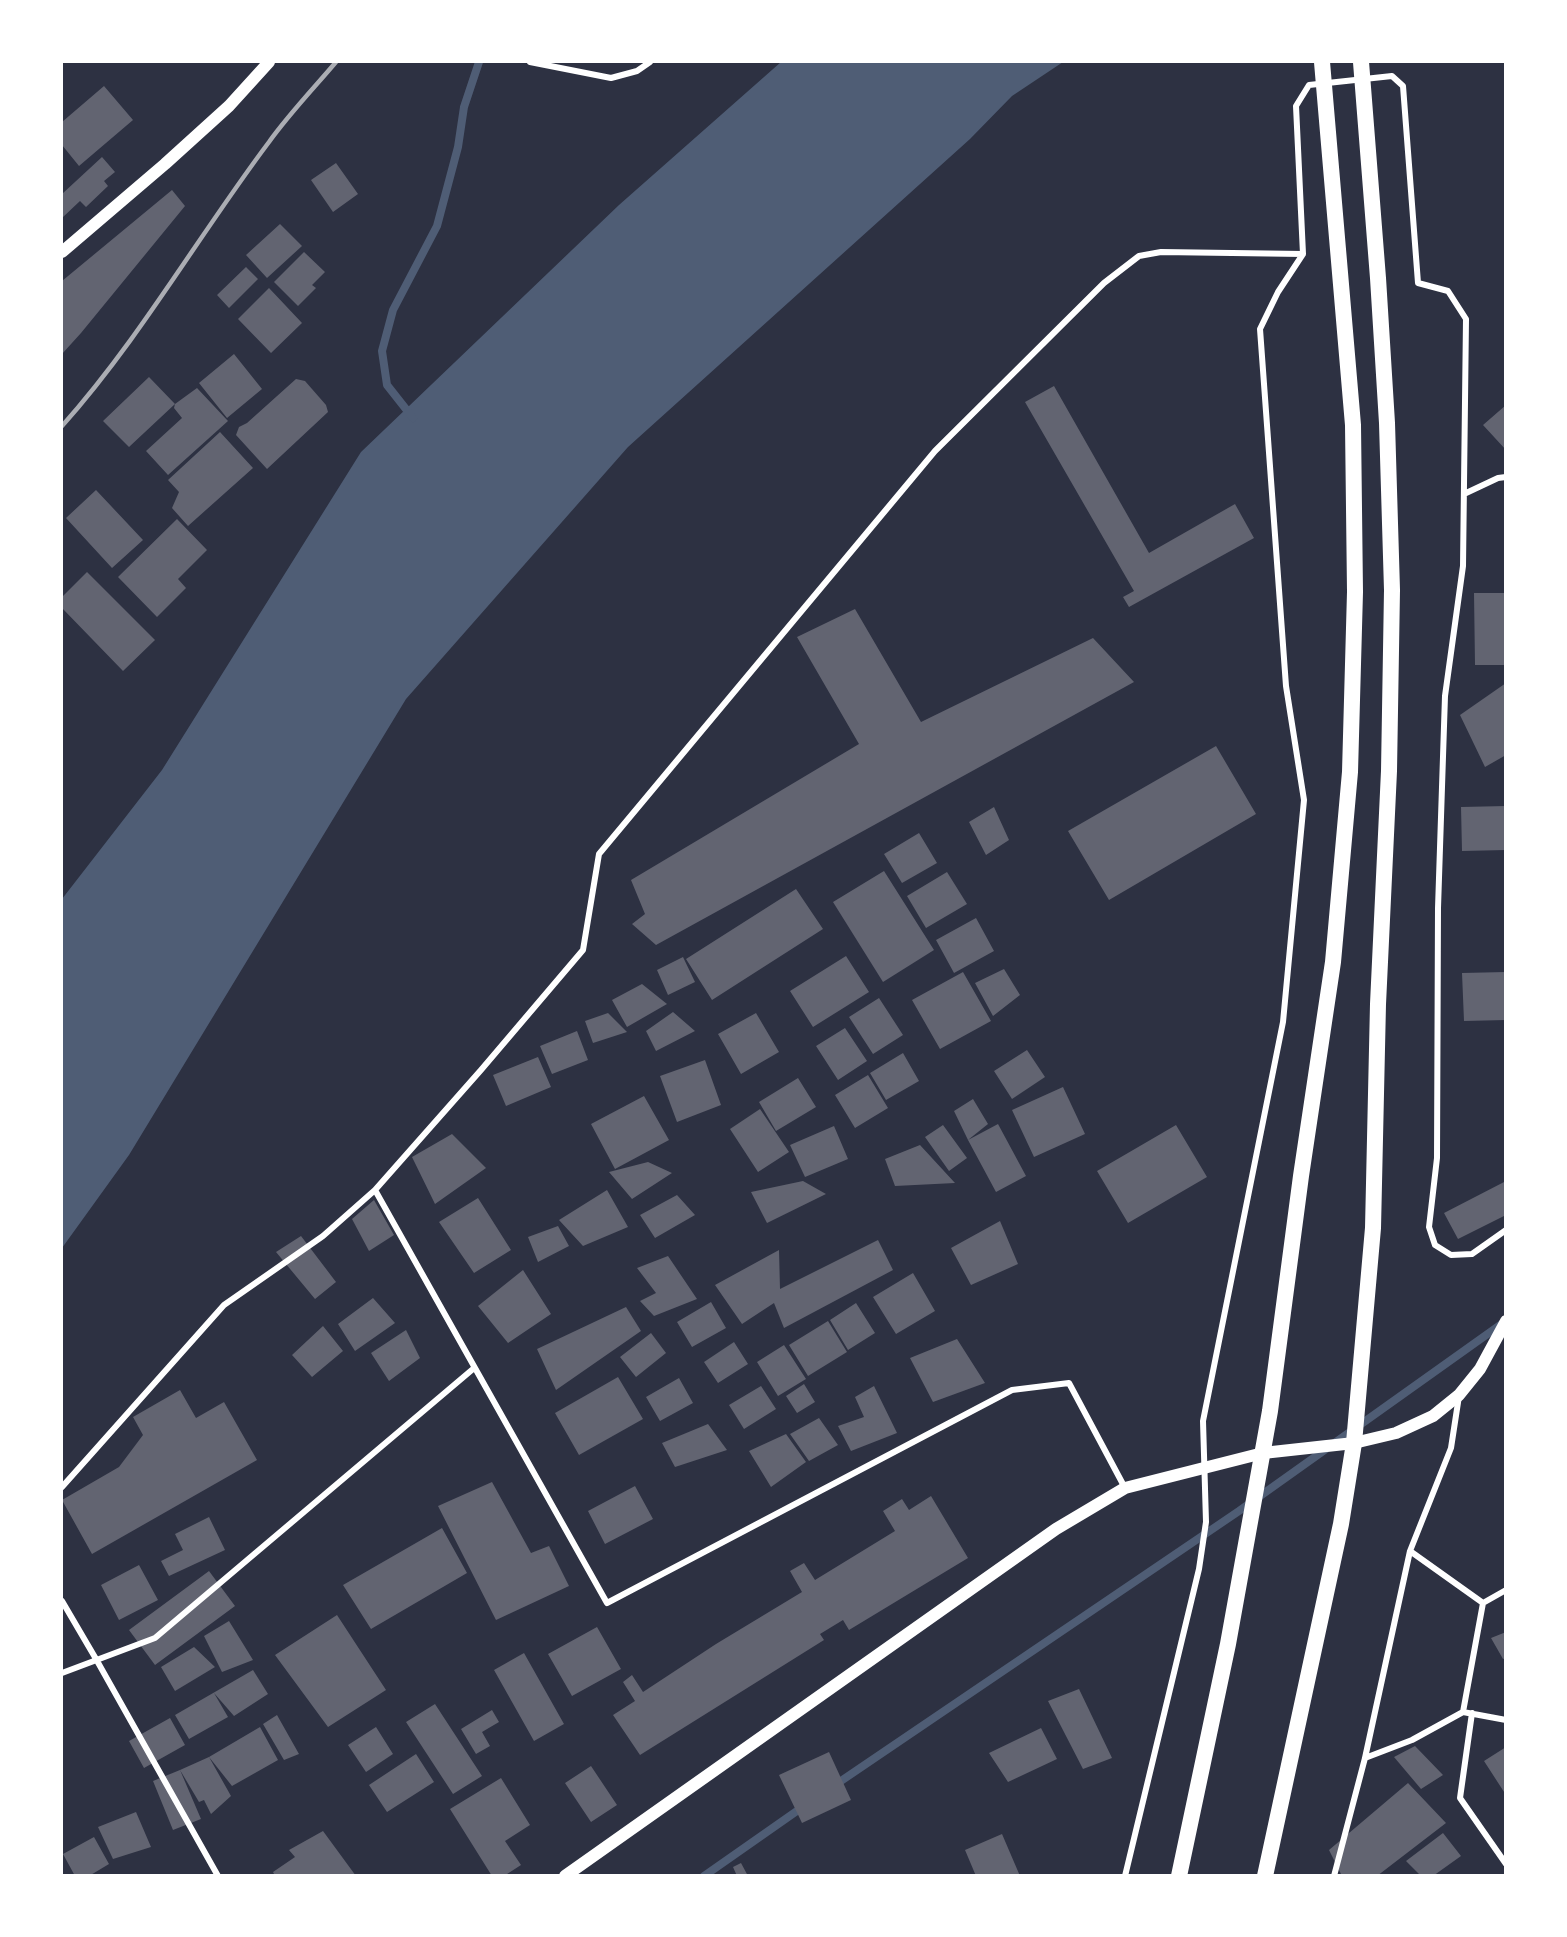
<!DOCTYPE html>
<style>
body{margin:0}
#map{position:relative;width:1567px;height:1937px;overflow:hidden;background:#2d3142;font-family:"Crimson Pro",serif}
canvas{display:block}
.frame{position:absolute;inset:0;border:63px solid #fff;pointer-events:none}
</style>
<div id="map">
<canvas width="1567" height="1937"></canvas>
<div class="frame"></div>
</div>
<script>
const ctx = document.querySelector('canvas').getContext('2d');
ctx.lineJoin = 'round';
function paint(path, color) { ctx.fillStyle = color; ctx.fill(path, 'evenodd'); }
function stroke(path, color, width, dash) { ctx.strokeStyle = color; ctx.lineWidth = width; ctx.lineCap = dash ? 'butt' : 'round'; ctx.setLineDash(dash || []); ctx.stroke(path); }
const water = new Path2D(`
 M781,62H1063L1012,96L970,139L628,447L406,699L129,1155L62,1248V899L162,770L361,452L619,205Z`);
const stream = new Path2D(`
 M413,418L387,385L382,351L393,310L437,226L458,147L464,107L479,62
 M835,1785L1239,1511L1503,1323
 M704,1876L804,1806`);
const building = new Path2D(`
 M104,86L133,120L79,166L62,145V122Z
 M102,157L115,172L104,181L108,186L86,207L80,201L62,218V194Z
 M336,163L358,194L333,212L311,180Z
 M172,190L185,206L81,333L62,354V281Z
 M280,224L302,246L267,278L246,255Z
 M304,252L325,272L312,285L316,288L298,306L274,282Z
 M246,267L258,279L229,308L217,295Z
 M269,288L302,323L271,353L238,319Z
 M234,354L262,389L227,418L199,383Z
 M149,377L175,404L197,388L228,421L168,475L146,451L182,418L174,408L175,404L129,447L103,421Z
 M296,379L305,381L326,405L328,412L267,469L236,435L239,427L247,423Z
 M1054,386L1149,553L1235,504L1254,538L1129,607L1123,597L1134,591L1025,402Z
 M1506,405V450L1483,425Z
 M220,432L253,468L188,526L172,508L179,492L168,480Z
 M96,490L143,540L112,568L66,518Z
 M177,519L207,550L178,579L186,588L157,617L118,577Z
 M87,572L155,640L123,671L62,608V597Z
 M1474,593H1506V665H1475Z
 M855,609L921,722L1093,638L1134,682L656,945L632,924L645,914L631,880L859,744L797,637Z
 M1506,683V755L1485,767L1460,715Z
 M1216,746L1256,814L1109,900L1068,831Z
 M1506,806V850L1462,851L1461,807Z
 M994,807L1009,840L986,855L969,822Z
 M919,833L937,863L902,883L884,854Z
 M884,871L934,950L883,982L833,902Z
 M947,872L967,904L926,928L907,896Z
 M796,889L823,929L712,1000L686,959Z
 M976,918L994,951L954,973L936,940Z
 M846,956L869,992L813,1027L790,991Z
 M683,957L695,982L668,995L657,970Z
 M1004,969L1020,995L993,1016L975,983Z
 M963,972L991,1021L940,1049L912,1000Z
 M1506,972V1020L1464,1021L1462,973Z
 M642,984L667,1004L627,1027L612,1000Z
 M879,998L903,1035L873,1054L849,1017Z
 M673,1012L695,1031L656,1051L646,1031Z
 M608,1013L627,1032L593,1043L585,1021Z
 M756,1013L779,1052L741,1074L718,1034Z
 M845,1028L867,1061L838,1080L816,1046Z
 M577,1031L588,1060L552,1074L540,1046Z
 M1027,1050L1045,1077L1012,1099L994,1071Z
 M903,1053L919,1081L886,1100L870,1073Z
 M538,1057L551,1087L506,1106L493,1075Z
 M705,1060L721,1105L677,1122L660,1076Z
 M868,1075L888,1108L855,1128L835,1095Z
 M798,1078L816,1107L776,1131L759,1102Z
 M1063,1087L1085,1134L1034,1157L1012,1110Z
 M644,1096L669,1140L615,1169L591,1124Z
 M973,1099L988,1124L968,1140L998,1124L1026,1176L996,1192L968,1140L954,1111Z
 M760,1109L789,1152L758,1172L730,1129Z
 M943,1125L967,1158L949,1171L925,1137Z
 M1176,1125L1207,1177L1128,1223L1097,1171Z
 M834,1126L848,1159L805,1177L790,1145Z
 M452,1134L486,1168L435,1204L412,1157Z
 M920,1145L955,1183L895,1186L885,1159Z
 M648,1162L672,1173L632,1199L609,1172Z
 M803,1181L826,1194L767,1223L751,1192Z
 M1506,1181V1215L1458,1239L1444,1213Z
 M607,1190L628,1227L583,1246L559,1220Z
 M677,1195L695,1215L655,1238L640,1215Z
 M478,1198L511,1250L474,1273L439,1222Z
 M374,1200L394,1235L369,1251L352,1219Z
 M1000,1221L1018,1264L971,1285L951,1248Z
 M558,1226L569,1246L538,1262L528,1237Z
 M301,1236L336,1282L315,1299L276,1252Z
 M878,1240L893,1270L784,1328L774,1303L742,1324L715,1285L779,1250L780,1289Z
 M668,1256L697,1299L654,1316L640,1301L656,1293L637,1268Z
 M523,1270L551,1314L508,1343L478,1306Z
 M913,1273L935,1311L896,1334L873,1297Z
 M373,1298L395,1323L355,1351L338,1324Z
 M711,1302L726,1328L692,1347L677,1322Z
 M856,1303L875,1333L848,1350L830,1320Z
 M626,1307L641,1331L556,1390L537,1349Z
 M828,1321L847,1352L808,1376L789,1345Z
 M323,1326L343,1351L312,1377L292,1355Z
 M406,1330L420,1358L389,1381L371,1353Z
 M651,1333L666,1353L636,1377L620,1357Z
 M957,1339L985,1383L933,1402L910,1358Z
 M734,1342L748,1364L718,1383L704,1362Z
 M784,1345L806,1379L778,1396L757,1362Z
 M618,1377L643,1419L579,1455L555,1413Z
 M679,1378L693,1403L660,1421L646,1397Z
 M804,1384L815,1402L797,1413L786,1396Z
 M761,1386L776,1409L744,1429L729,1405Z
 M874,1386L897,1433L851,1451L838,1426L864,1417L855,1397Z
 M180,1390L196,1418L224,1402L257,1460L92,1554L62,1500L119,1467L143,1435L133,1417Z
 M819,1418L838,1445L809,1461L790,1434Z
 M708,1424L727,1450L675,1467L662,1443Z
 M786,1434L806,1462L771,1487L749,1451Z
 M492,1482L531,1553L549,1546L569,1586L496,1620L438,1506Z
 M635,1486L653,1519L605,1544L588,1511Z
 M931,1496L968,1558L849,1630L843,1620L820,1634L824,1640L640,1755L613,1715L635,1701L623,1682L632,1675L643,1692L716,1644L802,1592L790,1571L804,1563L815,1580L895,1531L883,1511L902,1499L909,1510Z
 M209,1517L225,1550L169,1576L161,1561L183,1550L175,1534Z
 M442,1528L467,1573L371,1629L343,1585Z
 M139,1565L158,1600L119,1620L101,1585Z
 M209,1571L235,1606L155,1665L129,1630Z
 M337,1615L386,1690L328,1727L275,1655Z
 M229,1621L253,1660L222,1672L204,1636Z
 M597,1627L621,1669L572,1696L548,1654Z
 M1506,1632V1658L1503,1659L1491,1638Z
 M194,1647L215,1667L175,1691L161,1667Z
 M524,1653L564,1724L534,1741L494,1670Z
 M253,1670L268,1694L234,1716L214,1693L228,1717L189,1739L175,1715Z
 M1079,1689L1112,1758L1083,1769L1048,1701Z
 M435,1704L482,1776L453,1794L406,1722Z
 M492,1710L499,1722L482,1732L490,1746L476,1754L461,1729Z
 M277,1715L299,1754L284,1760L263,1724Z
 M170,1718L185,1745L144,1768L129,1741Z
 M260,1727L278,1760L232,1786L209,1757L231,1796L211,1814L204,1800L199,1802L180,1770L209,1757Z
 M376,1727L393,1754L366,1772L348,1745Z
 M1041,1728L1057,1759L1008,1782L989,1753Z
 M1415,1746L1443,1775L1421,1789L1394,1757Z
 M1506,1747V1795L1484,1761Z
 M829,1752L851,1800L802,1823L779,1775Z
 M416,1754L434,1782L387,1812L369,1785Z
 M591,1766L617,1805L591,1822L565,1783Z
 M180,1770L201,1819L173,1830L153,1781Z
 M501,1778L530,1825L505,1841L521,1865L504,1876H492L450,1809Z
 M1408,1783L1446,1823L1377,1876H1342L1329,1850Z
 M136,1812L151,1847L113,1859L98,1827Z
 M323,1831L356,1876H275L273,1872L295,1857L289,1850Z
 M1443,1833L1461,1856L1433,1876H1421L1406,1861Z
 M1002,1834L1020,1876H976L965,1850Z
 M94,1837L109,1864L89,1876H75L63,1854Z
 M741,1863L748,1876H737L733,1867Z`);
const minor = new Path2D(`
 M530,62L611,78L637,71L650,62
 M1464,494L1498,478L1506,477
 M375,1190L607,1603L1012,1390L1069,1383L1125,1488
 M62,1487L224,1305L323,1236L375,1190L481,1070L583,950L599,854L935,451L1104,283L1139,256L1161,252L1303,254
 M1410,1551L1483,1603
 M62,1601L96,1659L218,1876
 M62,1673L155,1638L473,1369
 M1463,1712L1483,1603L1506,1590
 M1472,1713L1460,1798L1506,1864
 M1365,1758L1412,1740L1463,1712L1506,1720
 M1125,1876L1199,1569L1206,1522L1203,1421L1283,1022L1304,800L1286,686L1260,329L1278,292L1303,254L1296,106L1309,85L1392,76L1403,86L1418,283L1448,291L1466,319L1463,566L1445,696L1438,908L1437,1158L1429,1227L1435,1245L1451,1255L1472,1254L1506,1230
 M1334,1876L1365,1758L1410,1551L1451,1448L1459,1396`);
const secondary = new Path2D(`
 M62,252L165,164L229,106L269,62
 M565,1876L1056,1529L1125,1488L1263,1453L1354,1443L1396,1433L1433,1416L1459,1395L1480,1369L1506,1321`);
const trunk = new Path2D(`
 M1179,1876L1228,1644L1270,1411L1301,1176L1333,962L1350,772L1355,592L1353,425L1322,62
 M1265,1876L1341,1524L1354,1443L1373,1228L1378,1004L1389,771L1392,590L1387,423L1378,278L1361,62`);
const rail = new Path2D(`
 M62,426C139,340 199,235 269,142C289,114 314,88 336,62`);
paint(water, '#4f5d75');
stroke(stream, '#4f5d75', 8);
paint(building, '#626471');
stroke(minor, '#fff', 6);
stroke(secondary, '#fff', 12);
stroke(trunk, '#fff', 16);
stroke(rail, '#abadb3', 4.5);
</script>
